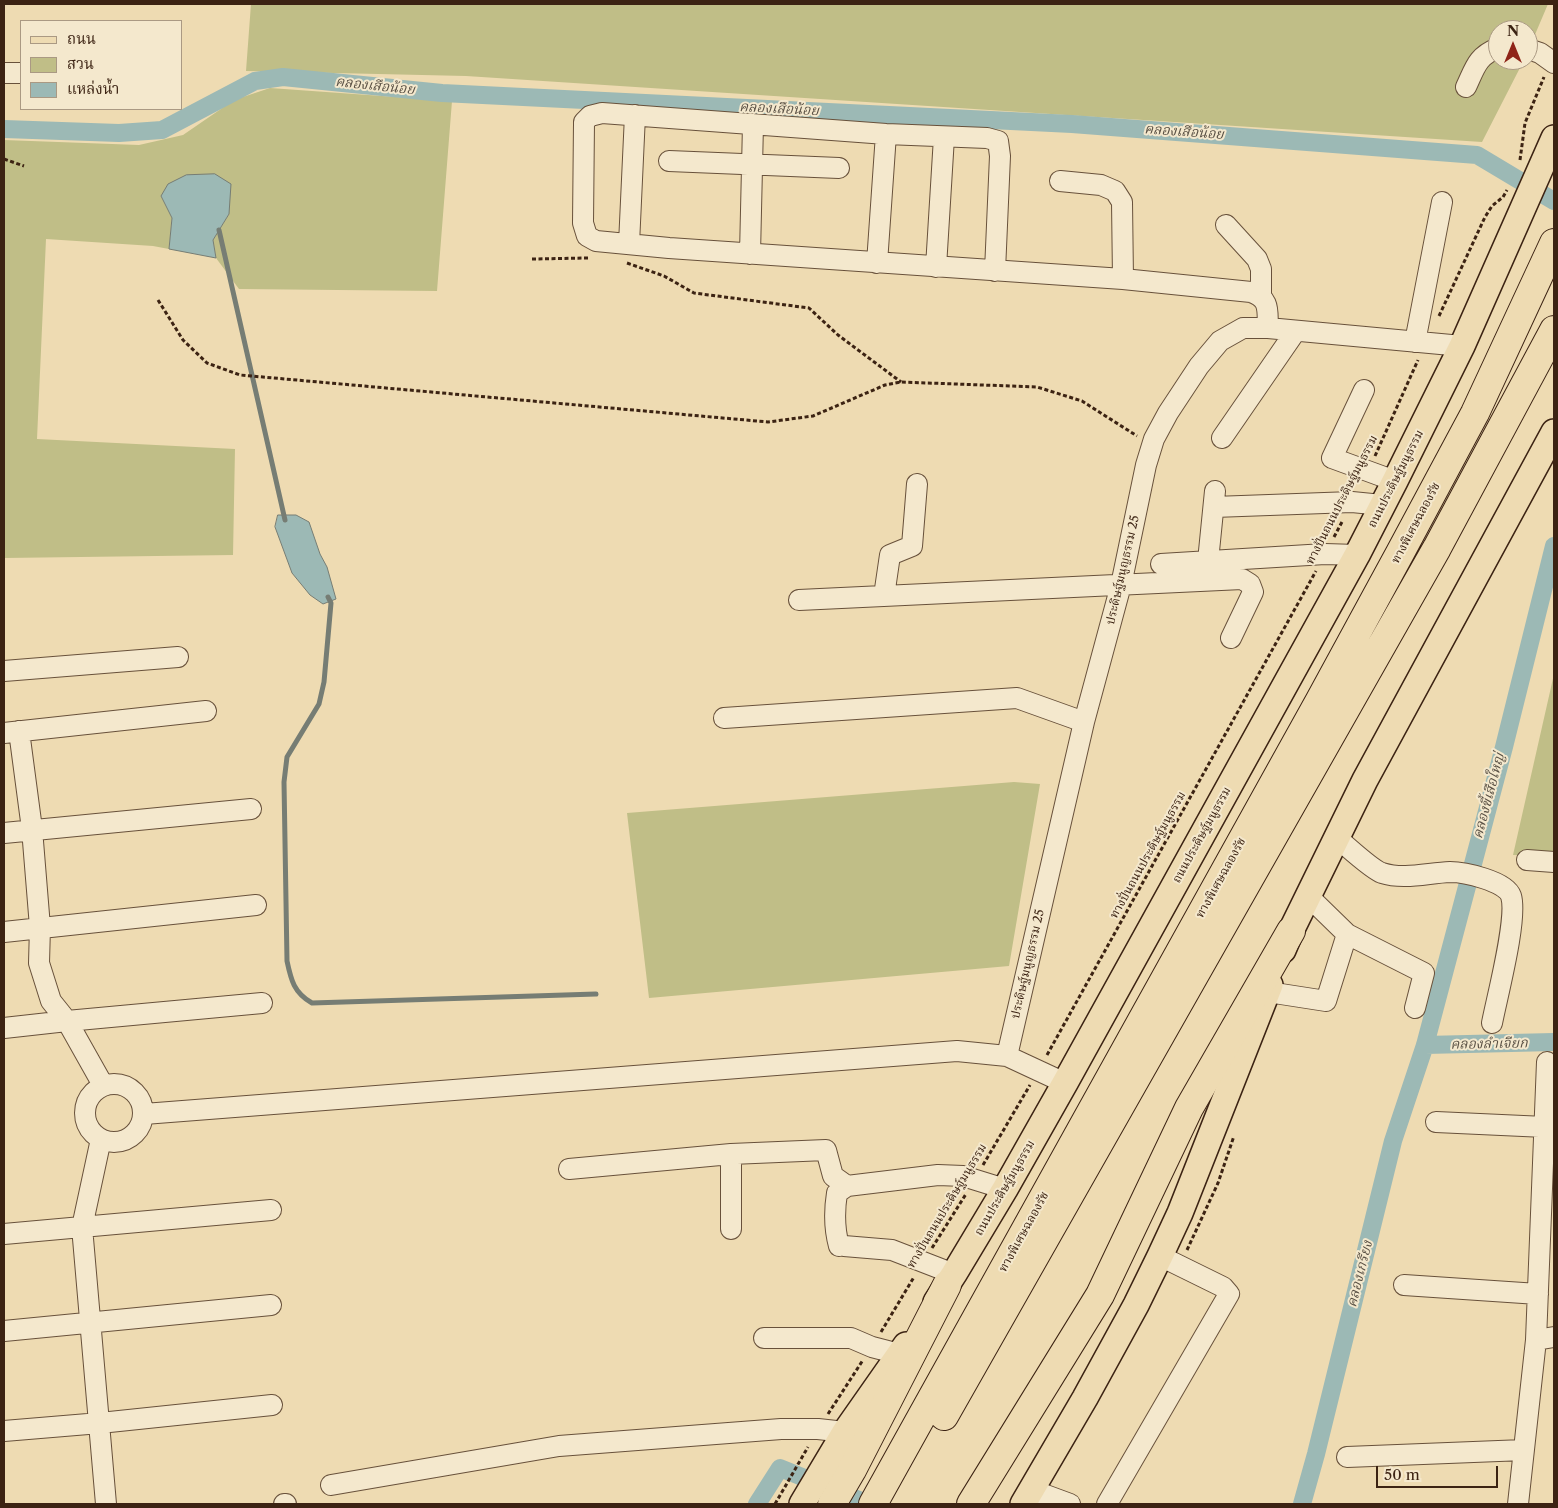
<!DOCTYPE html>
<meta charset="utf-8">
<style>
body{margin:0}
#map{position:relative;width:1558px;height:1508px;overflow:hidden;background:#eedbb2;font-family:"Libre Caslon Text","Noto Serif Thai",serif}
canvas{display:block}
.frame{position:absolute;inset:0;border:5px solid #3c2313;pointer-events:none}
.legend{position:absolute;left:20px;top:20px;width:162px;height:90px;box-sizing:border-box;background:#f4e8cd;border:1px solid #aa9983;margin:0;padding:6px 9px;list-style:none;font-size:15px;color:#3c2313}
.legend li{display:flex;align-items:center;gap:10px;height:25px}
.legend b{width:25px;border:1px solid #aa9983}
.north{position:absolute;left:1488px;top:20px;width:50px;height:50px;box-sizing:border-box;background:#f4e8cd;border:1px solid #aa9983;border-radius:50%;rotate:0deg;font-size:14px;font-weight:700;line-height:20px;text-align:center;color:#3c2313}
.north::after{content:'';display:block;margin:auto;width:18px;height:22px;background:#8f2418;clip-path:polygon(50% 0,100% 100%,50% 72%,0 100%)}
.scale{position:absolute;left:1376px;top:1466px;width:122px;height:22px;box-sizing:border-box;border:2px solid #3c2313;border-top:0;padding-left:6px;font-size:15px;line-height:18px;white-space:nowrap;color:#3c2313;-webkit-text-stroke:4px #f4e8cd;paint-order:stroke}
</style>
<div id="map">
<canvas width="1558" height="1508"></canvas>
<div class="frame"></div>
<ul class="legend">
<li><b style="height:6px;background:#eedbb2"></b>ถนน</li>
<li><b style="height:14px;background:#c0be87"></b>สวน</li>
<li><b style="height:14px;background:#9cb9b5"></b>แหล่งน้ำ</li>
</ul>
<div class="north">N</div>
<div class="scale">50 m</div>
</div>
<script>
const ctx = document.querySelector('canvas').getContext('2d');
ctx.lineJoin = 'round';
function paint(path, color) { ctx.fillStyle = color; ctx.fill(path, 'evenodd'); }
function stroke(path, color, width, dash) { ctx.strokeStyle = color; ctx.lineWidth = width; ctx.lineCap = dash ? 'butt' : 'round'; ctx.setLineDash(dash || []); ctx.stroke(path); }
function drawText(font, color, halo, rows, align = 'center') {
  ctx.font = font + ' "Libre Caslon Text","Noto Serif Thai",serif'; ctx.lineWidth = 4; ctx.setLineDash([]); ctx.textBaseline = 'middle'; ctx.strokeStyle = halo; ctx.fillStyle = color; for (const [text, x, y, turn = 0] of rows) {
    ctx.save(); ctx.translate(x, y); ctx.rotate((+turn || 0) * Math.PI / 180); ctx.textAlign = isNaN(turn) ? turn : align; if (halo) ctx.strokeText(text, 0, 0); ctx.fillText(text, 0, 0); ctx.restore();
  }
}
const green = new Path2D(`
 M251,4H1548L1528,51V30H1498V60H1524L1482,142L466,76L246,71Z
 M270,88L452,101L437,291L239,289L216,258L213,240L229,214L161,196L172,218L169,249L153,246L46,239L37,439L235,449L233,555L4,558V140L139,145L183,135L234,100Z
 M1554,674V856L1513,855Z
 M1014,782L1040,784L1009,966L649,998L627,813Z`);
const water = new Path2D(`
 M215,174L231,184L229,214L213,240L216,258L169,249L172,218L161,196L168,184L186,175Z
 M278,515H296L309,522L320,554L327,567L336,599L323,604L310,595L292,573L275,527Z`);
const stream = new Path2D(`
 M219,230L285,520
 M328,597L331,603L324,682L319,704L287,757L284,782L287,961C291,980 294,993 312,1003L596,994`);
const canal = new Path2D(`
 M4,129L119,133L162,130L255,81L283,77L442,93L1072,124L1477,155L1554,201
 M1425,1045L1554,1042
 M757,1504L780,1468L869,1504
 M1302,1504L1316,1454L1393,1141L1425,1045L1504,747L1554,546`);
const path = new Path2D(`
 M4,159L24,166
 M1520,160L1525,123L1544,77
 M532,259L588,258
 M627,263L664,276L694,293L809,308L838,335L901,382
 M158,300L183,340L207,363L240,375L768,422L813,416L885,385L901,382L1037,387L1082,401L1137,436
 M1439,316L1485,217L1492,206L1503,197L1507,190
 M1375,456L1418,360
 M1334,537L1343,520
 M1047,1055L1316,571
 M983,1165L1030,1085
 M932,1248L966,1194
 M1187,1250L1218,1183L1234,1136
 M881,1332L914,1277
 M828,1414L863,1360
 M775,1504L808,1447`);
const minor = new Path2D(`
 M1528,49L1540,53L1554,63
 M4,73H21
 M1466,87C1475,68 1477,56 1498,48
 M669,161L839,168
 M1060,181L1101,185L1115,191L1122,202L1123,279
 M1226,225L1257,259L1261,269V295
 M629,244L635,115
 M750,254L753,124
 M877,263L886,134
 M936,267L944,137
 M995,271L1000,156L998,141L987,138L886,134L602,113L590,116L584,122L583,223L587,236L596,241L669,248L1123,279L1251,292C1271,299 1267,311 1268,328
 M1415,342L1442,202
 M1364,390L1332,458L1395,481
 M1222,438L1295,332
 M1214,507L1352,502L1382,505
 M1208,561L1215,491
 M1161,564L1325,554L1357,555
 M884,596L890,555L912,546L917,484
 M799,600L1242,579L1250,584L1253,592L1231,638
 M4,671L178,657
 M724,718L1017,698L1084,722
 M19,731L32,829L40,927L39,963L51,1001L67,1021L103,1085
 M4,733L206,711
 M4,833L251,809
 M1337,838C1347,846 1371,869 1382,873C1404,880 1427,873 1450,872C1464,872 1506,881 1511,896C1518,918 1497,997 1492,1023
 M1527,860L1554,862
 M1308,896L1347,934L1424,973L1415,1008
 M4,932L256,905
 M1268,992L1326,1001L1347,934
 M4,1028L67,1021L262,1003
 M1007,1056L1084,722L1121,585L1146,465L1154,439L1168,413L1199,366L1220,341L1243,328H1268L1462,346
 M85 1113a29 29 0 1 1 58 0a29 29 0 1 1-58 0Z
 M144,1114L957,1051L1007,1056L1065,1083
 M1436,1122L1545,1127
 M101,1139L82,1227L106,1504
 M569,1169L731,1154
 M731,1229V1154L826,1150L833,1176L847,1186
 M4,1234L271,1210
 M839,1246C834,1228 834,1212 837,1193L847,1186L938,1175L963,1176L1005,1189
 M844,1246L892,1250L954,1274
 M1404,1285L1538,1294
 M4,1331L271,1305
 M764,1338H851L872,1347L899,1354
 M1536,1340L1554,1337
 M4,1431L100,1423L272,1405
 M1347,1457L1524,1450
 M331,1485L559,1446L781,1429H818L845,1432
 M1032,1490L1070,1504
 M284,1504H286
 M1107,1504L1229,1294L1223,1287L1160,1256
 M1518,1504L1536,1340L1547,1062`);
const major = new Path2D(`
 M1283,950L1291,931L1365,780L1554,432
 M936,1302L954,1274L1005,1189L1065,1083L1357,555L1395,481L1462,346L1554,138
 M802,1504L845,1432L906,1345
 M1023,1504L1085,1398L1136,1305L1160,1256L1180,1213L1270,985`);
const highway = new Path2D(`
 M944,1416L1437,548L1554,330
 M832,1504L852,1470L947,1285
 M873,1504L1320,700L1400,553L1475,413L1554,243
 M971,1504L1100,1295L1189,1108L1291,931`);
const streetNames = [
 ["ถนนประดิษฐ์มนูธรรม",1396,479,-63],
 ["ทางปั่นถนนประดิษฐ์มนูธรรม",1342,500,-63],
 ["ทางพิเศษฉลองรัช",1416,523,-62],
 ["ประดิษฐ์มนูญธรรม 25",1123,570,-77],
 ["ถนนประดิษฐ์มนูธรรม",1202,835,-61],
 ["ทางปั่นถนนประดิษฐ์มนูธรรม",1148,855,-61],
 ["ทางพิเศษฉลองรัช",1221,878,-61],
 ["ประดิษฐ์มนูญธรรม 25",1028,964,-77],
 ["ถนนประดิษฐ์มนูธรรม",1005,1188,-60],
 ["ทางปั่นถนนประดิษฐ์มนูธรรม",947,1206,-59],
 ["ทางพิเศษฉลองรัช",1024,1232,-61]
];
const waterNames = [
 ["คลองเสือน้อย",375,86,6],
 ["คลองเสือน้อย",779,109,3],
 ["คลองเสือน้อย",1184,132,4],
 ["คลองขี้เสือใหญ่",1489,796,-75],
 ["คลองลำเจียก",1489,1044,-1],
 ["คลองเกรียง",1360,1274,-76]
];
paint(green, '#c0be87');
paint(water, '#9cb9b5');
stroke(water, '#767d74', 1);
stroke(stream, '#767d74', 5);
stroke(canal, '#9cb9b5', 18);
stroke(minor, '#68513b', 22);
stroke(major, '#3c2313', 28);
stroke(highway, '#3c2313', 30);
stroke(path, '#3c2313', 3, [4, 2.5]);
stroke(minor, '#f4e8cd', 20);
stroke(major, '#eedbb2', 25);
stroke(highway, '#eedbb2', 28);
drawText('12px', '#3c2313', '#f4e8cd', streetNames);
drawText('italic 14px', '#595044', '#f4e8cd', waterNames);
</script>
